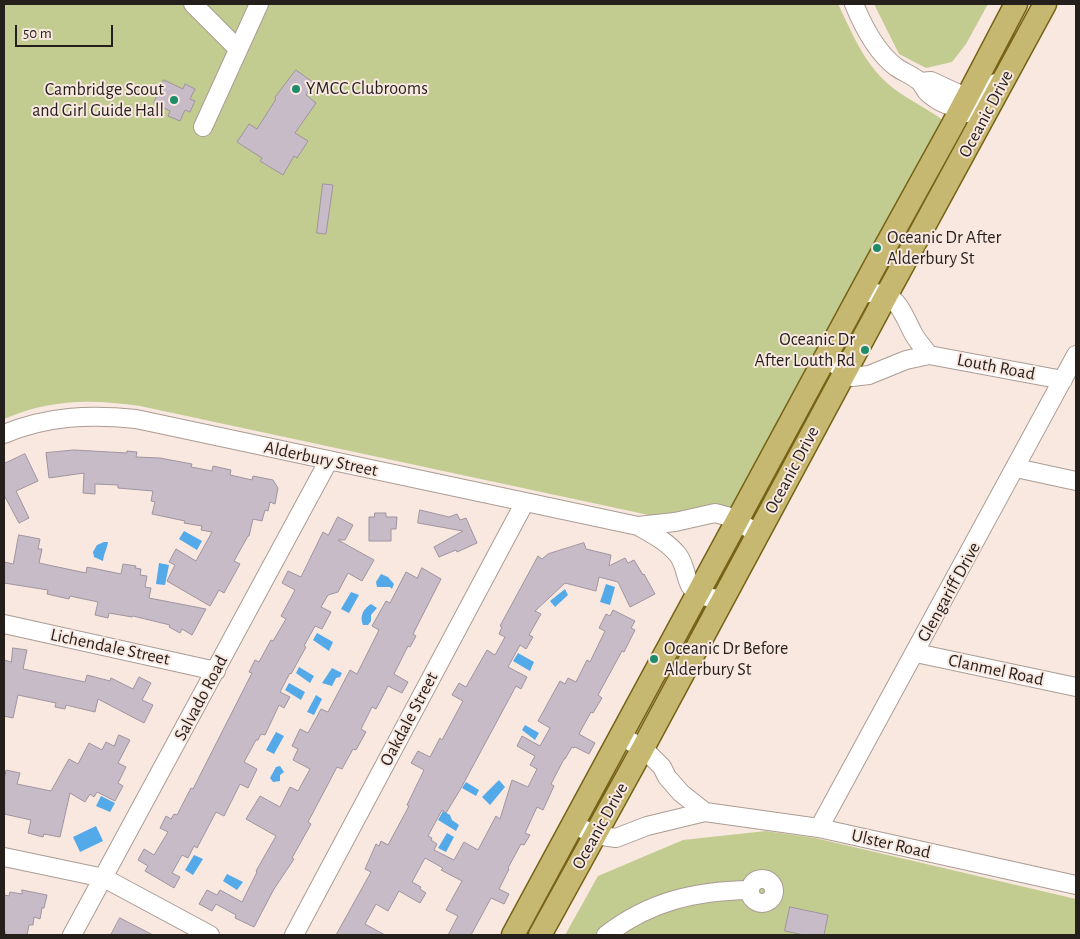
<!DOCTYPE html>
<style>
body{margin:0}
#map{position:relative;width:1080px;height:939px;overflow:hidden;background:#f8e8e0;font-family:"Alegreya Sans",sans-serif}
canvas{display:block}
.frame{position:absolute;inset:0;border:5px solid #251f1c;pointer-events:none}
.scale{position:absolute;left:15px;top:25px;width:98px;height:22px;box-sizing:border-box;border:2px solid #251f1c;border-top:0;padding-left:6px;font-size:15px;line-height:18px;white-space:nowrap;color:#251f1c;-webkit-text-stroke:4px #f8e8e0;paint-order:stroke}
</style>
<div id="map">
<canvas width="1080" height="939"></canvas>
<div class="frame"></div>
<div class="scale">50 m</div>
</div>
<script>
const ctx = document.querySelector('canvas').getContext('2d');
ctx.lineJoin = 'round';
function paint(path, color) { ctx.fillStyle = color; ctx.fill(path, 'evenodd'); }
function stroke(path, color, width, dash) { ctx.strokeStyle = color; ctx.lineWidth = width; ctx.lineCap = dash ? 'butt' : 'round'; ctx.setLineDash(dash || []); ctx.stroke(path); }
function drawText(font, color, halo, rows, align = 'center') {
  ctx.font = font + ' "Alegreya Sans",sans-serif'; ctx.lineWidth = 4; ctx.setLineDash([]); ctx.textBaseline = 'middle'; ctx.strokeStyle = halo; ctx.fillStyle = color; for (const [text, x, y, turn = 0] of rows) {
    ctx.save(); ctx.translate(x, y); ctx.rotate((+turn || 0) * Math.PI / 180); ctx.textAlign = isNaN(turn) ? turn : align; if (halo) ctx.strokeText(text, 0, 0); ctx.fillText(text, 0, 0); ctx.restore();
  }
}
const green = new Path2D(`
 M4,4H838C853,35 865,66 893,88C910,101 929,109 945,122L732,509L658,517L140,406C91,399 50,399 4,419Z
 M874,4H988L966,44L952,62L926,68L899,54Z
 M766,831L815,838L1076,899V935H565L598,876L683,840Z`);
const water = new Path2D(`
 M184,531L202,541L197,550L179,539Z
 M104,542H108C107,549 104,553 103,561L94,557L93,552L97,545Z
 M159,563L169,565L165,585L156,584Z
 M381,574L388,577L394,584L392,589L390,587H377L376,582Z
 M606,584L615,587L610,605L600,602Z
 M565,589L568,595L555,607L550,601Z
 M351,592L359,595L349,613L341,609Z
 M371,604L377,608L371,615V621L368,625H363C359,616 364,608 371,604Z
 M317,633L333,642L329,651L313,640Z
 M518,653L534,662L530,671L513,661Z
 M299,667L314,676L310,683L296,673Z
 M332,668L342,673L340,677L336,678L332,686L322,683Z
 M289,683L305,692L301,700L285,690Z
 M316,695L322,699L314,715L307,712Z
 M525,725L539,733L535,740L522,730Z
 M276,732L284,736L274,754L266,750Z
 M280,766L284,772L280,775V781L273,782L270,778L276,767Z
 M499,780L505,787L490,805L482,797Z
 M466,782L479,790L476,796L462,788Z
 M101,796L115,803L110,812L96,806Z
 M443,811L450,815L452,820L459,825L456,831L438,820Z
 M96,826L103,841L80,852L73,837Z
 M447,833L454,837L446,852L438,848Z
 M194,855L203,859L193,875L185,870Z
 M227,874L243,882L237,890L223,881Z`);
const building = new Path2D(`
 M296,70L314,83L306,95L316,103L295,133L308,141L297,158L294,156L283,175L260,161L262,158L237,142L249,124L257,129L276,99L275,98Z
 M164,80L183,89L185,84L195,89L190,99L195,101L190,112L185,110L180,121L168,116L170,111L154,103Z
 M323,184L333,185L326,234L317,233Z
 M74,450L127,453V451L137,452L136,457L160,458L192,464L191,467L212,471L213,466L231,470L230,475L252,480L253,476L273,480L278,488L275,504L270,502L268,511L265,510L262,521L253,519L249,536H248L234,561L240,564L224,593L219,590L210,606L167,581L175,565L169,562L176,549L196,561L212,532L201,530L202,526L184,523L185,521L152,514L155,502L151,501L153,491L118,488V485L95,484V494L83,493L84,473L49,478L46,453Z
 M25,454L38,481L16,491L29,518L19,523L4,495V464Z
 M420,510L449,517L457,514L460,520L466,518L477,543L457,552L456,550L439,557L434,547L463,531L418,523Z
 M375,513H386V517H397L396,529H391V541H369V517H374Z
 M338,517L353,525L345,540H338L374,560L362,581L348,573L338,592L328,595L321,607L331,612L322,629L315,626L304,646L306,647L291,674L290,673L280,692L290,697L284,708L279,705L265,735L261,734L258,740H256L244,762L257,769L248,788L240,784L224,816L216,812L197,848L194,846L188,858L182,855L172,873L180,877L174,888L145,871L148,866L138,860L144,849L154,855L168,832L160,828L166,816L171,819L174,814L177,815L191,788L193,789L252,673L249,672L255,660L259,662L271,640L273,641L286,619L281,616L295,590L282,583L288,571L301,577L323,532L328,535Z
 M19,535L40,539L38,549H42L39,563L86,573L87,567L121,574L123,564L136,566L135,568L141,569L140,575L147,576L145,587L151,588L149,598L206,609L192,635L182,629L180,633L169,627L170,625L133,616L132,617L109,613L108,618L95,615L98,602L70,596L69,599L47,594L48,590L4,583V562L13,564Z
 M584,543L586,549L611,555L609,566L625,558L628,563L634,560L643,575L644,574L655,594L630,607L618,582L599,577L596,591L565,583L535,611L541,614L529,635L533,637L526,649L520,645L508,667L527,677L521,689L516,686L460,790L446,813L442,810L428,836L432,838L431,840L437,844L434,850L454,860L464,842L478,850L496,816L500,819L512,780L528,787L537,769L530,765L535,756L517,746L522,736L540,746L550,728L538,721L560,681L565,684L568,678L576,682L587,660L590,662L605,631L599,628L606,614L610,616L613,610L635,621L631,628L635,630L624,652L622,651L598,695L602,698L593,713L591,712L579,734L595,743L589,754L575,747L574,748L572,747L565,759H564L551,784L554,786L543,810L537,807L525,833L530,835L524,845L521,844L508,868L509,869L499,889L509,894L504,904L491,898L471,935H448L458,916L446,910L462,881L441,870L443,868L425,858L412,882L421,887L420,889L426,893L420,903L399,891L388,911L376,904L365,924L385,935H336L371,872L365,869L376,844L379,846L381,841L388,845L409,806L407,805L424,770L411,763L418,751L430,757L440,738L442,740L463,701L452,695L459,683L466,687L487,650L495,655L505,637L499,634L502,627L500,626L538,556L542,559L548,554Z
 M422,568L441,579L413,634L416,636L410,647L408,646L394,674L408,682L402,693L388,686L376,709L372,707L361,729L366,732L356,750L353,749L342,769L337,767L308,822L311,824L292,858L294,859L274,889L254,927L235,918L236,915L216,904L212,911L199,904L207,890L217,895L220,890L242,902L257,872L256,871L276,836L246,819L260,796L280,807L290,787L298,791L310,769L293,760L298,749L292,746L300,729L308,733L321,709L328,712L350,670L357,674L379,630L372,626L386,601L390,603L406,572L417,578Z
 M13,648L27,650L23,669L85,682L87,675L110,681L111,678L133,689L139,677L151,683L142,700L153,705L144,723L98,699L95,712L66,705L65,709L55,707L56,703L18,695L13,718L4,716V660L11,662Z
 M119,735L130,740L118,763L126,767L118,783L123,786L115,801L97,792L94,797L90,794L85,802L70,793L60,837L44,834L43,837L28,833L31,820L4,814V780L6,770L20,773L17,784L51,791L69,759L78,764L89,743L102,750L106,742L114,746Z
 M22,890L47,895L44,908H42L40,919L34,917L33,925H29L27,935H5L6,932L4,931V895L9,896L10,892L22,894Z
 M790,907L828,915L824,935H804L785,931Z
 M120,918L153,935H111Z`);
const minor = new Path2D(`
 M193,4L238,49
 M854,4C863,26 876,52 896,67C903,72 912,75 919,81C923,84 924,90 928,93C954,116 977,107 996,83
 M920,82L931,81L959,94L966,113
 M203,127L259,4
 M859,294C896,288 899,306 913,333C917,341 924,348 929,355
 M827,354L835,364L852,377L869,375L906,360L929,355L1063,380
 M4,434C47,416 90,414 136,419L638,526C652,534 668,542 678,555C684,563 685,572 688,581C692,595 710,599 723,599
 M1016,468L1076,481
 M638,526L675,522L715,513L730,517L752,530L757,536
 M4,624L216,671
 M916,653L1076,687
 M620,736L643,748L662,767L667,777L681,793L705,812
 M573,824L595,835L616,838L647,826L705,812L819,828L1076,885
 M819,828L1076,355
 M4,857L104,878L210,935
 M750 891a12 12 0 1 1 24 0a12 12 0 1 1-24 0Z
 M72,935L329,460
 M294,935L525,502
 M606,935C650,901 695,891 750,890`);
const major = new Path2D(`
 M513,935L883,251L952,126L1016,4
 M540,935L643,748L886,296L1045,4`);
const markers = [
 [296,89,5,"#1e8b69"],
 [174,100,5,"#1e8b69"],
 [877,248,5,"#1e8b69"],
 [865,350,5,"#1e8b69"],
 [654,659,5,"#1e8b69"]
];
const poiNames = [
 ["YMCC Clubrooms",306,89],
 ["Cambridge Scout",164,90,"right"],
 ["and Girl Guide Hall",164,111,"right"],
 ["Oceanic Dr After",887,238],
 ["Alderbury St",887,259],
 ["Oceanic Dr",855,340,"right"],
 ["After Louth Rd",855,361,"right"],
 ["Oceanic Dr Before",664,649],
 ["Alderbury St",664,670]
];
const streetNames = [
 ["Oceanic Drive",986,114,-62],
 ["Louth Road",996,367,11],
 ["Alderbury Street",321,459,12],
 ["Oceanic Drive",792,470,-62],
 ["Glengariff Drive",949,592,-61],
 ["Lichendale Street",110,647,12],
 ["Clanmel Road",996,670,12],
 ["Salvado Road",201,698,-62],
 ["Oakdale Street",409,719,-62],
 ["Oceanic Drive",600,826,-61],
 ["Ulster Road",891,844,13]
];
paint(green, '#c2cc90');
paint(water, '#54a9e9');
paint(building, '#c7bbc7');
stroke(building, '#9f949f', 1);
stroke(minor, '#ab9c94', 20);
stroke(major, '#766316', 25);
stroke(minor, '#fff', 18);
stroke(major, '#c7b871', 22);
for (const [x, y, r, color] of markers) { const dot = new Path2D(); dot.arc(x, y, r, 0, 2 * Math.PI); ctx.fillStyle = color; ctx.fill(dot); stroke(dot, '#f8e8e0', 2); }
drawText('18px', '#251f1c', '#f8e8e0', poiNames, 'left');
drawText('18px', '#251f1c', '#f8e8e0', streetNames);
</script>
